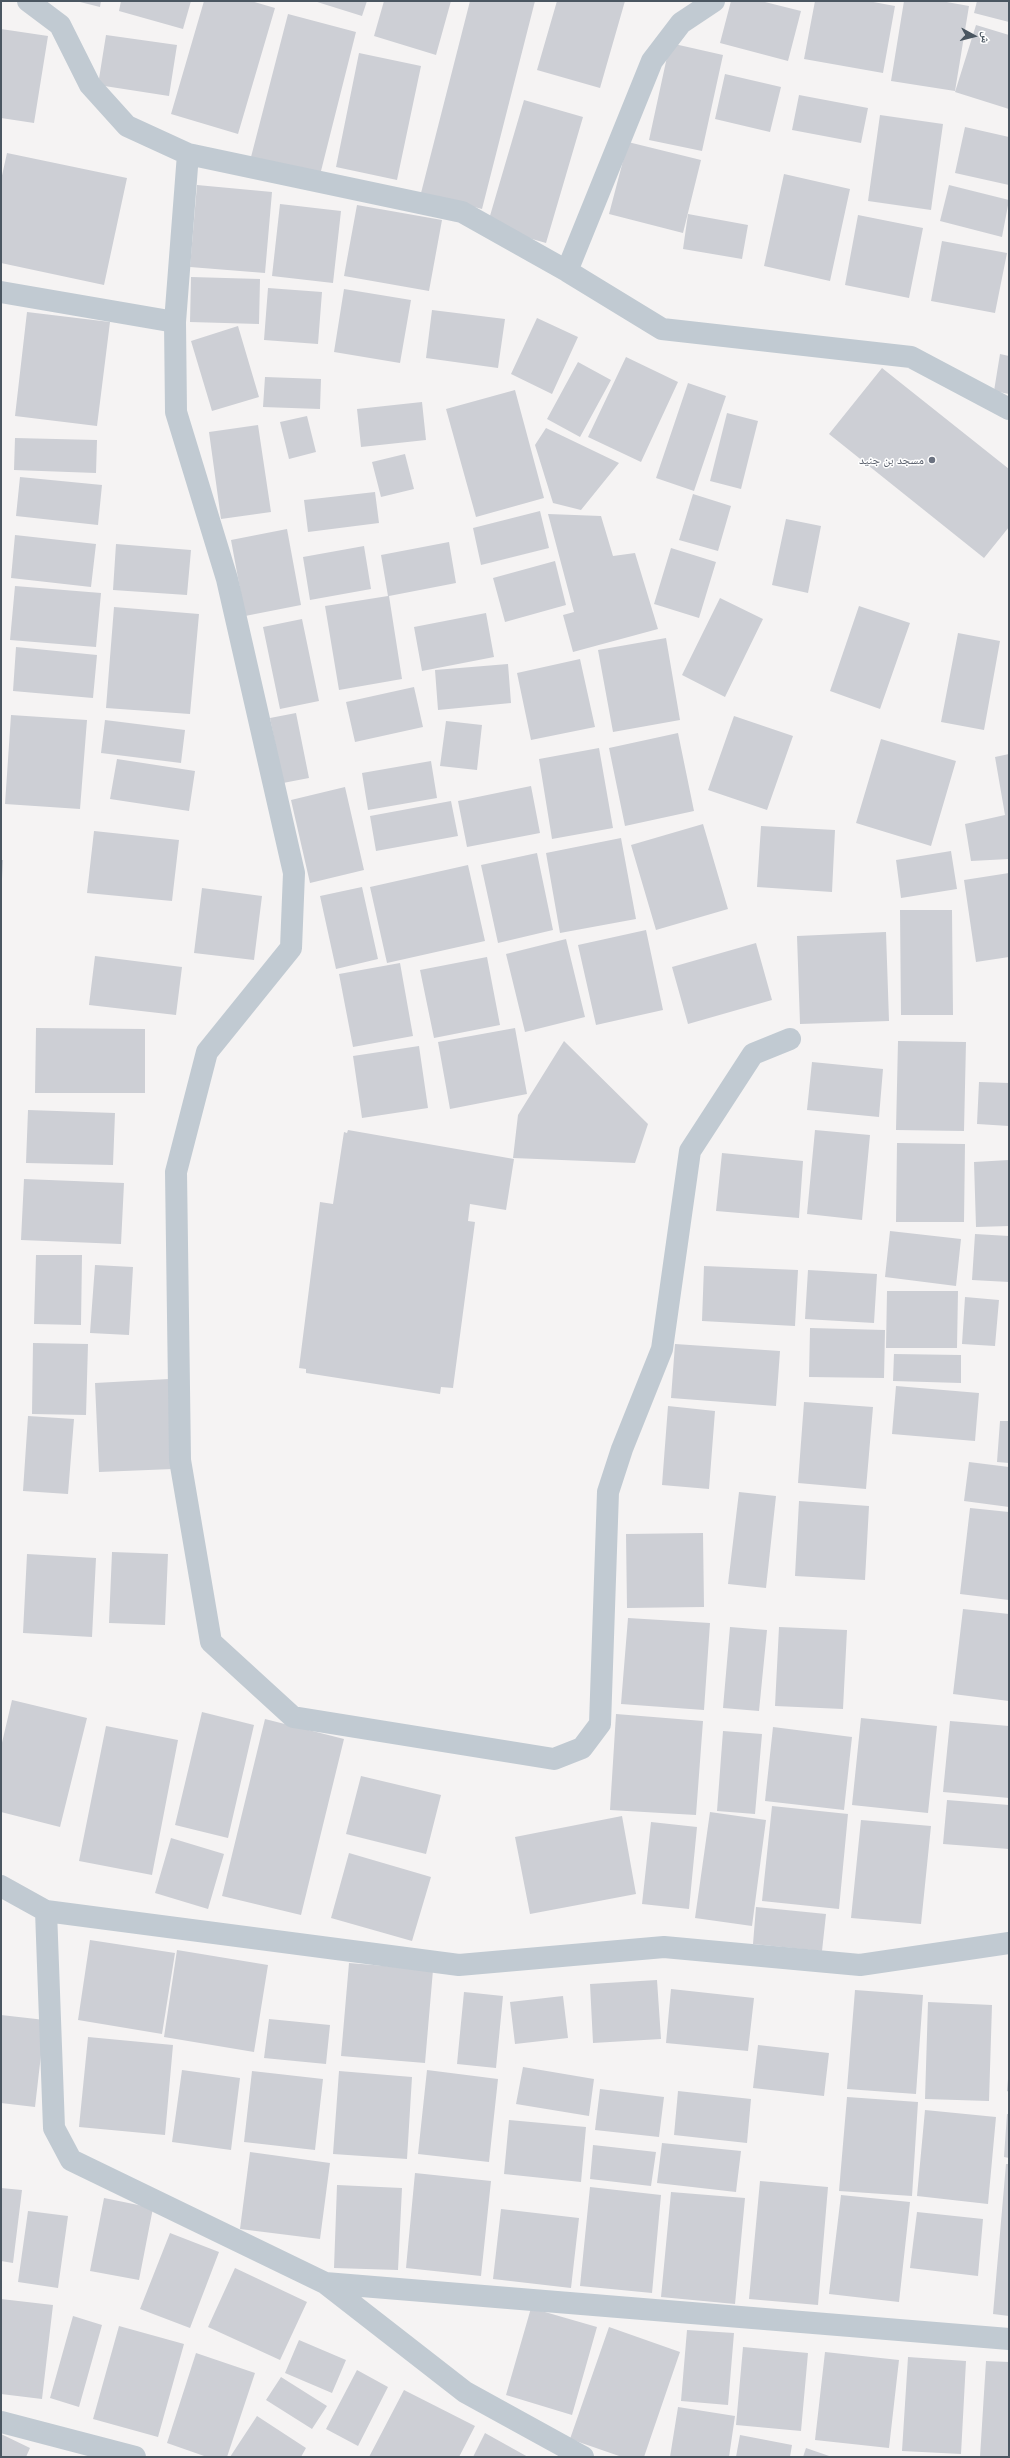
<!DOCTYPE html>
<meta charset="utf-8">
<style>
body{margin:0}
#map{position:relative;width:1010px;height:2458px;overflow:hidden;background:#f5f3f3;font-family:Quicksand,"Noto Naskh Arabic",sans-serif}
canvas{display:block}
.frame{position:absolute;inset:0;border:2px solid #4a5661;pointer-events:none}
.north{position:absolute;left:954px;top:16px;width:40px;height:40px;-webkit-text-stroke:3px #fff;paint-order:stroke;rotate:97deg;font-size:11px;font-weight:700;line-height:16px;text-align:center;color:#4a5661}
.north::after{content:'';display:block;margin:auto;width:14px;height:18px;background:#4a5661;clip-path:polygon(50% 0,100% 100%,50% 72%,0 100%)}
</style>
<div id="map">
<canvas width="1010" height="2458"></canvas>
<div class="frame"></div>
<div class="north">ش</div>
</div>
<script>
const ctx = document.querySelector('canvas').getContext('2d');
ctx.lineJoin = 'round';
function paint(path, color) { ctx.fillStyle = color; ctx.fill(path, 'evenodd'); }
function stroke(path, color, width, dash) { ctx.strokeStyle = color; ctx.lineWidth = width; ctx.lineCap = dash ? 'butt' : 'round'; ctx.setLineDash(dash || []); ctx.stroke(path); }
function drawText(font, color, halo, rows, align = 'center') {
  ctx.font = font + ' Quicksand,"Noto Naskh Arabic",sans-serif'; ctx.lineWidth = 3; ctx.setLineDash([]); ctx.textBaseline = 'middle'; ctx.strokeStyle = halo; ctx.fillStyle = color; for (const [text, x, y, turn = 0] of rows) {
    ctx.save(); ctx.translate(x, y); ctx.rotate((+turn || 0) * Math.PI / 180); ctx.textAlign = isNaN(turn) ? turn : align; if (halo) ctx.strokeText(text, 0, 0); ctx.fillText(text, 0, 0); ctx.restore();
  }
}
const building = new Path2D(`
 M76,1H101L100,7Z
 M121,1H191L183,29L119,11Z
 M204,1H251L275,8L238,134L171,114Z
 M314,1H367L362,16Z
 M384,1H451L436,55L374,36Z
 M470,1H535L482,209L421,193Z
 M557,1H625L600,88L537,70Z
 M731,1H761L801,11L788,61L720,43Z
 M815,1H868L895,6L883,73L804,59Z
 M904,1H941L969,6L955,91L891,81Z
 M977,1H1009V22L974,13Z
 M288,14L356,32L320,175L251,157Z
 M976,25L1009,35V109L955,92Z
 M1,29L48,36L34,123L1,118Z
 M106,35L177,45L169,96L98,85Z
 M670,43L723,55L702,151L649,140Z
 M359,53L421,66L397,180L336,167Z
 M725,74L781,87L770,132L715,119Z
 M799,95L868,108L861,143L792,130Z
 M524,100L583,117L546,243L487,226Z
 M880,115L943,124L931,210L868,201Z
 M965,127L1009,137V185L955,173Z
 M628,142L701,160L683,233L609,214Z
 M7,153L127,178L104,285L1,263V180Z
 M784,174L850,189L830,281L764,266Z
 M197,185L272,192L265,273L190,267Z
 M949,185L1009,200L1002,237L940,221Z
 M280,204L341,211L333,283L272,276Z
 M357,205L442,220L429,291L344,276Z
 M688,214L748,225L742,259L683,249Z
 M858,215L923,228L909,298L845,285Z
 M942,241L1007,253L995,313L931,301Z
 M191,277L260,279L259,324L190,322Z
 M268,288L322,292L318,344L264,340Z
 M344,289L411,300L400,363L334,352Z
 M432,310L505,319L498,368L426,358Z
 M27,312L110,322L97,426L15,416Z
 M537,318L578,337L552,394L511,374Z
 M238,326L259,397L212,411L191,341Z
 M1000,354L1009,356V394L994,391Z
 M626,357L678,382L641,462L588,437Z
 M578,362L611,380L580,437L547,419Z
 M882,368L1009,469V527L984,558L829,434Z
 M265,377L321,379L320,409L263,407Z
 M688,383L726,396L694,491L656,478Z
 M515,390L544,498L476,517L446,409Z
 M422,402L426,440L361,447L357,409Z
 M727,413L758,421L741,489L710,481Z
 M307,416L316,452L289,459L280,422Z
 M258,425L271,512L221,519L209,432Z
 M546,428L619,463L581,510L553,503L535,445Z
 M15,438L97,440L96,473L14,470Z
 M405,454L414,489L381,497L372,462Z
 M20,477L102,485L98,525L16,516Z
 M375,492L379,523L308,532L304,500Z
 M693,494L731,506L718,551L679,540Z
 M540,511L549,548L481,565L473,528Z
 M548,514L601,516L613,556L635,553L658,629L573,652L563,615L574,612Z
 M786,519L821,526L808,593L772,585Z
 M287,529L301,605L245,616L231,540Z
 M15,535L96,544L91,587L11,578Z
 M449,542L456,583L389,596L402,679L339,690L325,606L388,596L381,555Z
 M116,544L191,550L187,595L113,590Z
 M364,546L371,589L310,600L303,557Z
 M671,548L716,562L699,618L654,604Z
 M555,561L566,605L505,622L493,578Z
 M15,586L101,593L96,647L10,640Z
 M720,598L763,619L725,697L682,675Z
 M859,606L910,623L880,709L830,691Z
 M114,607L199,614L190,714L106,708Z
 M486,613L494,657L422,671L414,627Z
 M302,619L319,701L280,709L263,627Z
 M958,633L1000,641L984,730L941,722Z
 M666,638L680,720L613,732L598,650Z
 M16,647L97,655L93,698L13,691Z
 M580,659L595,727L531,740L517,673Z
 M508,664L511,703L438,710L435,670Z
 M414,687L423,727L355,742L346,702Z
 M296,713L309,778L283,783L270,718Z
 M11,715L87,720L80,809L5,804Z
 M734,716L793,736L767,810L708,790Z
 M105,720L185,730L181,763L101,753Z
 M446,721L482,725L477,770L440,766Z
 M678,733L694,811L625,826L609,748Z
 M881,739L956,761L931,846L856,823Z
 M599,748L613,828L552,839L539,759Z
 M1009,754V859L971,861L965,824L1005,815L995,757Z
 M117,759L195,771L189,811L110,799Z
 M431,761L437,798L368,810L362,773Z
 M531,786L540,833L467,847L458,801Z
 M345,787L364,870L310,883L291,800Z
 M451,801L458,836L376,851L370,816Z
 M703,824L728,909L656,930L631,845Z
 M761,826L835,830L832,892L757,887Z
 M94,831L179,840L172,901L87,893Z
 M621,838L636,919L560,933L546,853Z
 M951,851L957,889L901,898L896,860Z
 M537,853L553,930L498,943L481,865Z
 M1,860H3L2,879H1Z
 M468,865L485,941L387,963L370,887Z
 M1009,873V957L976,962L964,880Z
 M362,887L378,959L336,969L320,896Z
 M202,888L262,896L254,960L194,953Z
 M900,910H952L953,1015H901Z
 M646,930L663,1010L596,1025L578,945Z
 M886,932L889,1021L800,1024L797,936Z
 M566,939L585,1017L525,1032L506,954Z
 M756,943L772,1000L688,1024L672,967Z
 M95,956L182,967L176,1015L89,1005Z
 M487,957L500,1025L434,1038L420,970Z
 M400,963L413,1036L353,1047L339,974Z
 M36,1028L145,1029V1093H35Z
 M515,1028L527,1094L450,1109L438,1042Z
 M564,1041L648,1124L635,1163L513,1158L518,1115Z
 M898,1041L966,1042L964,1131L896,1130Z
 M419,1046L428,1108L362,1118L353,1056Z
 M812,1062L883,1069L879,1117L807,1110Z
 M979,1082L1009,1083V1126L977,1124Z
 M28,1110L115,1113L113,1165L26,1163Z
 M348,1130L514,1159L506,1210L470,1204L468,1221L475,1222L453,1388L441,1387L440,1394L306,1373V1369L299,1368L320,1202L333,1204L344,1132L347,1133Z
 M815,1130L870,1135L862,1220L807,1214Z
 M897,1143L965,1144L964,1222H896Z
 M722,1153L803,1161L799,1218L716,1211Z
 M1009,1160V1226L976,1227L974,1162Z
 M24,1179L124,1183L121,1244L21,1240Z
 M890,1231L961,1239L956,1286L885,1277Z
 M975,1234L1009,1236V1282L972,1280Z
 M36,1255H82L81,1325L34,1324Z
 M95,1265L133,1267L129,1335L90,1333Z
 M704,1266L798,1270L795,1326L702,1321Z
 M808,1270L877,1274L874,1323L805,1319Z
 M887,1291H958L957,1348H886Z
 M965,1297L999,1300L995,1346L962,1344Z
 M810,1328L885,1330L884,1378L809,1377Z
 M33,1343L88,1344L86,1415L32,1414Z
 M675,1344L780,1351L776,1406L671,1398Z
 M894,1354L961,1355V1383L893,1381Z
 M169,1379L173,1469L99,1472L95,1383Z
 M896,1386L979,1393L975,1441L892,1434Z
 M804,1402L873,1407L866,1489L798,1483Z
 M668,1406L715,1411L709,1489L662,1485Z
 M28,1416L74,1419L68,1494L23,1491Z
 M1000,1421H1009V1463L997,1462Z
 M969,1462L1009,1467V1507L964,1501Z
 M739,1492L776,1496L766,1588L728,1584Z
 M799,1501L869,1506L865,1580L795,1576Z
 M970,1508L1009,1512V1600L960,1594Z
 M703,1533L704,1607L627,1608L626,1534Z
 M112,1552L168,1554L165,1625L109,1623Z
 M27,1554L96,1558L92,1637L23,1633Z
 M963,1609L1009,1614V1701L953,1694Z
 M628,1618L710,1623L704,1710L621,1704Z
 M730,1627L767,1630L759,1711L723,1708Z
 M779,1627L847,1630L843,1709L775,1706Z
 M12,1700L87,1718L60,1827L1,1812V1747Z
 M202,1712L254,1725L228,1838L175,1825Z
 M616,1714L703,1721L696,1815L610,1810Z
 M861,1718L937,1726L928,1813L852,1805Z
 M265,1719L344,1739L301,1915L222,1896Z
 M950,1721L1009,1726V1798L943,1792Z
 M106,1726L178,1740L152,1875L79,1861Z
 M773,1727L852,1737L844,1810L765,1801Z
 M723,1731L762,1734L755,1814L717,1811Z
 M361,1776L441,1795L426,1854L346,1834Z
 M947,1800L1009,1805V1849L943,1844Z
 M772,1806L848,1814L839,1909L762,1901Z
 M710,1812L766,1820L752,1926L695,1918Z
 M622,1816L636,1894L530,1914L515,1837Z
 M861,1820L931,1826L921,1924L851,1918Z
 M651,1822L697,1827L689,1909L642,1904Z
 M171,1838L224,1854L208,1909L155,1893Z
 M349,1853L431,1877L412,1941L331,1918Z
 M756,1907L826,1914L822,1951L753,1944Z
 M90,1940L175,1953L162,2034L78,2020Z
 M177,1950L268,1965L254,2052L164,2037Z
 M349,1963L433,1970L425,2063L341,2056Z
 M657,1980L661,2039L593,2043L590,1984Z
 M671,1989L754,1998L748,2051L666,2043Z
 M855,1990L923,1995L916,2094L847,2089Z
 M464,1992L503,1996L496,2068L457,2064Z
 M563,1996L568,2038L515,2044L510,2002Z
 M928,2002L992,2005L989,2101L925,2099Z
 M1,2015L45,2020L35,2107L1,2103Z
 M269,2019L330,2025L326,2064L264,2058Z
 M88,2037L173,2045L165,2135L79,2127Z
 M758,2045L829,2053L824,2096L753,2088Z
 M523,2067L594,2079L589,2116L516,2104Z
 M182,2070L240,2078L231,2150L172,2142Z
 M427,2070L498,2079L489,2162L418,2154Z
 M252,2071L323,2079L315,2150L244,2142Z
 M339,2071L412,2077L407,2159L333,2154Z
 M1008,2079H1009V2092L1007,2091Z
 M600,2089L664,2097L659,2137L595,2130Z
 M678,2091L751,2099L747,2143L674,2135Z
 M847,2097L918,2102L912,2196L839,2191Z
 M925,2110L996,2117L988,2204L917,2196Z
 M1007,2114H1009V2158L1004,2157Z
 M509,2120L586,2127L581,2182L504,2174Z
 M662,2143L741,2151L736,2192L657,2183Z
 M593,2145L656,2152L651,2186L590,2179Z
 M250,2152L330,2163L320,2239L240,2229Z
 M1006,2164H1009V2316L993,2314Z
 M415,2173L491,2181L481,2276L406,2268Z
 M760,2181L828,2187L818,2305L749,2299Z
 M337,2185L402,2188L398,2270L334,2268Z
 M590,2187L661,2195L652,2293L580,2286Z
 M1,2188L22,2190L13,2263L1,2261Z
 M671,2192L745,2198L735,2304L661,2297Z
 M841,2195L910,2202L899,2302L829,2294Z
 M104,2198L153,2208L139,2280L90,2271Z
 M501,2209L579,2218L571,2288L493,2279Z
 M28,2211L68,2216L58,2288L18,2282Z
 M917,2212L983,2219L978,2276L910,2268Z
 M170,2233L219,2252L190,2328L140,2309Z
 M235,2268L307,2302L280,2360L208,2327Z
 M1,2299L53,2305L42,2399L1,2394Z
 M531,2308L597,2327L572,2415L506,2395Z
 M73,2316L102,2325L79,2407L50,2398Z
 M119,2326L184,2344L158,2437L93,2419Z
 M609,2327L680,2352L644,2457H622L570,2439Z
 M687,2330L734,2333L728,2405L681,2401Z
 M299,2340L346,2360L332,2393L285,2373Z
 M743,2347L808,2353L801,2431L736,2425Z
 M825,2352L899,2360L889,2448L815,2440Z
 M196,2353L255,2373L227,2457H207L167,2443Z
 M908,2357L966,2361L961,2454L902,2451Z
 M986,2361L1009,2362V2457H980Z
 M357,2370L388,2387L358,2446L326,2429Z
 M281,2377L327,2406L312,2429L266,2400Z
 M404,2390L475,2426L459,2457H369Z
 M678,2407L735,2416L729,2457H670Z
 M257,2416L306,2448L301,2457H230Z
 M485,2433L528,2457H473Z
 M1,2434L30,2448L26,2457H1Z
 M740,2435L792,2445L790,2457H736Z
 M806,2448L832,2457H803Z`);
const minor = new Path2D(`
 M28,1L60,25L90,85L127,126L188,154L462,212L567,271L662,329L911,357L1009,409
 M188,154L175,322L176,412L227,579L294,873L291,948L207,1052L176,1172L180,1460L211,1642L293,1717L554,1759L582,1748L600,1724L608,1492L622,1449L662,1349L690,1151L753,1054L790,1039
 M567,271L652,61L681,23L714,1
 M1,292L175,322
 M1,1886L46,1911L54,2128L71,2160L325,2283L465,2392L583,2457
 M46,1911L459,1965L664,1947L860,1965L1009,1943
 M325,2283L1009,2339
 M1,2422L135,2457`);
const markers = [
 [932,460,4,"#6b7280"]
];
const worshipNames = [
 ["مسجد بن جنيد",924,460]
];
paint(building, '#cdcfd5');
stroke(minor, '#c1cad2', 22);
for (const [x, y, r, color] of markers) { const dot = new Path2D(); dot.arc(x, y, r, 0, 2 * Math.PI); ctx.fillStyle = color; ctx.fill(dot); stroke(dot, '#fff', 1.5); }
drawText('12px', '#5b616d', '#fff', worshipNames, 'right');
</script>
